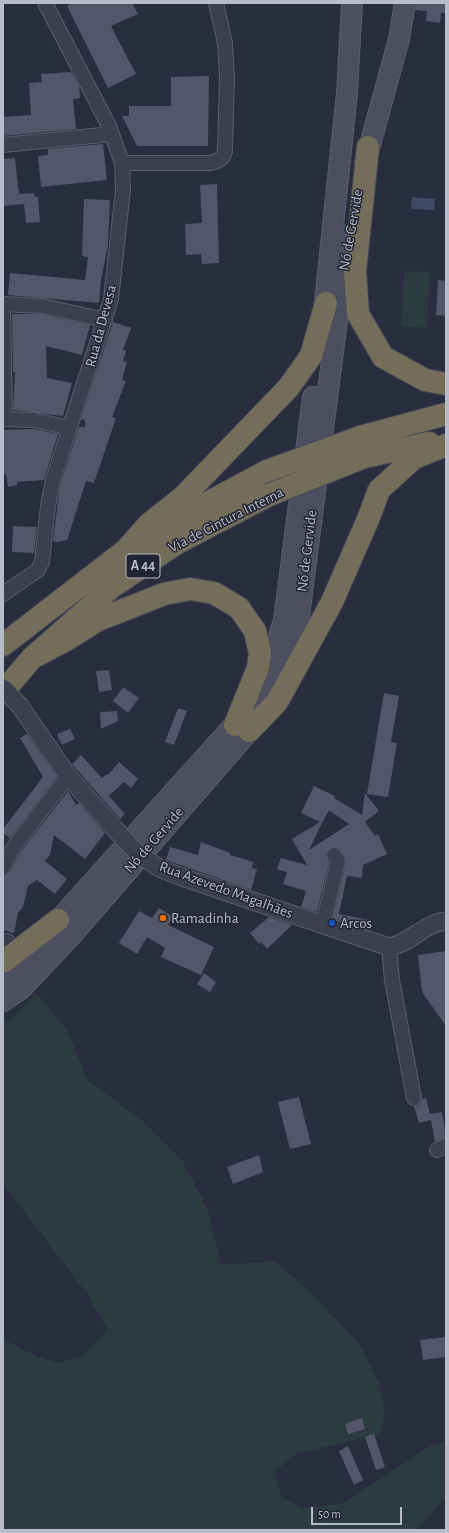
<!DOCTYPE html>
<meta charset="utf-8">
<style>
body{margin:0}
#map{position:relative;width:449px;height:1533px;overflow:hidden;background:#282e3d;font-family:"Alegreya Sans",sans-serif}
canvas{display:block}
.frame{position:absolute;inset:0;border:4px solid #b8bcc8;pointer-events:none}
.scale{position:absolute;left:311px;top:1507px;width:91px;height:18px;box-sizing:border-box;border:2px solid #b8bcc8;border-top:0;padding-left:5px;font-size:12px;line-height:14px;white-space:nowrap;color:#b8bcc8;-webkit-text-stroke:3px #212533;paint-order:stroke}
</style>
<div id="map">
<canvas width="449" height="1533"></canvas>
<div class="frame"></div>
<div class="scale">50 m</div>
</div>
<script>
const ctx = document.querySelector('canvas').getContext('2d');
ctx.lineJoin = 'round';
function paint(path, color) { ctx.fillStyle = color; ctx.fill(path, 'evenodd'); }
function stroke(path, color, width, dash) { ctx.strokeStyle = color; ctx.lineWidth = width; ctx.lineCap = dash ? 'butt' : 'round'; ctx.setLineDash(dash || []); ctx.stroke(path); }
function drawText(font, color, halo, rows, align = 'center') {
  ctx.font = font + ' "Alegreya Sans",sans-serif'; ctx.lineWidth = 3; ctx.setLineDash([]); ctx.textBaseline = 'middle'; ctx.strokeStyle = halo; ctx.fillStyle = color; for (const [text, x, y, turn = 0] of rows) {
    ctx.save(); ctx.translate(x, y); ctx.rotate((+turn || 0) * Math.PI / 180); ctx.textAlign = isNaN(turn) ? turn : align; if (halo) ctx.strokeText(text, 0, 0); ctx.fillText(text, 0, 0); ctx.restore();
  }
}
const green = new Path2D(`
 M404,271L430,272L427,328L401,326Z
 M36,993L67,1030L88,1080L143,1121L182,1160L208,1210L221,1265L275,1261L307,1289L360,1344L380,1385L385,1414L380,1435L298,1453L275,1471L281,1497L302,1508L341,1504L432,1445L446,1441V1498L416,1530H3V1339L32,1354L57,1363L82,1357L108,1330L88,1295L3,1184V1023L13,1018Z`);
const water = new Path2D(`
 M412,197L435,199L434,210L411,209Z`);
const building = new Path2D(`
 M73,3H132L138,14L111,26L136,74L108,88L67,6Z
 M416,3H446V13H441L440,23L426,21L427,11L415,10Z
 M71,72L79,86L80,98L73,99L76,129L3,136V117L31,115L29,83L42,82L41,74Z
 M209,76L208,146H137L122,116H129V106H171V77Z
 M103,144L107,180L41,187L38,156L48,155V149Z
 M15,158L19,194L34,193L35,197H38L40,222L26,223L24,204L3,206V159Z
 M217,184L219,263L202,264L201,254L186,255L185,224L202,223L200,185Z
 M84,199L110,200L108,245L101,280L99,303L8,295L10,273L85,280L88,257L82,256Z
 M438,280L446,281V316L436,315Z
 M12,314H41L90,325L82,355L46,346L47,378L72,383L63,416L13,410L15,372H13Z
 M113,322L131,328L123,350L126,351L123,361L127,362L122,380L126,381L112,417L116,418L94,483L86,481L67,540L58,542L53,541L60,486L79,427H85V420L81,419Z
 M34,429L58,434L44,480L17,482V485L8,487L6,474L3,475V430Z
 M13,526L37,527L34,553L12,552Z
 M109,670L112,690L99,692L96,671Z
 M123,687L139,698L128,713L113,701Z
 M384,693L399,696L391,742L397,743L388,797L367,794Z
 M178,708L187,711L174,745L165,742Z
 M117,711L118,721L101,729L100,712Z
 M70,729L75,739L62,745L57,734Z
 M27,734L57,777L10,838L3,833V829L43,777L20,738Z
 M81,755L102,778L107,774L108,775L119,762L138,779L131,788L124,782L109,796L125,814L120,819L72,764Z
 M314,786L335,796L334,798L362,815L365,793L379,811L365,822L375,836L378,834L387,854L363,865L362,878L347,876L339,914L369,920L367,929L333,918L346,863L345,857L338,848L333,847L326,852V856L329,863L317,912L301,907L306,891L283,884L287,872L277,869L281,858L307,865L292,839L320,822L301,813ZM329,810L349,824L309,850L322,823Z
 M68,791L76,805L79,803L105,833L85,859L54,835L50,855L45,861L67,879L55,894L37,880L28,886L23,907L18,913L14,933L3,930V876L10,872L20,853Z
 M201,842L230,853V855L253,862L252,868L257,869L251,890L166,860L170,847L198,855Z
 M159,908L173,917L168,925L214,947L201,975L161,957L165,948L147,937L137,954L119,943L139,911L152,918Z
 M269,917L292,925L267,949L261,942L259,944L250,933Z
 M446,951V1026L422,992L418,955Z
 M204,973L216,982L210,992L197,984Z
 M299,1097L311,1144L290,1149L278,1102Z
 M426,1098L430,1114L442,1112L446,1138L435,1142L431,1120L419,1123L414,1106L419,1105L422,1099Z
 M259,1155L263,1172L233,1184L227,1167Z
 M446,1337V1357L423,1360L420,1340Z
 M362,1418L365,1429L348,1434L345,1424Z
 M374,1434L385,1467L376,1470L365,1437Z
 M348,1446L363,1480L354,1485L339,1451Z`);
const minor = new Path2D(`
 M3,145L112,134
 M122,163H210L217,161L223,157L225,151L227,78L225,43L216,3
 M3,304L5,419
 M3,304L42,306L105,320
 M3,419L34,420L70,428
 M3,594L38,570L42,562L48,506L53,480L111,299L123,190L122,163L109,126L45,3
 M3,868L13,848L68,776
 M323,925L338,861L334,855
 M3,943L7,941
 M389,947L392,980L414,1098
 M437,1150L446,1146`);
const tertiary = new Path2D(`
 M20,706L68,776L115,829
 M159,868L182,877L389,947C410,944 424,923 446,921`);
const secondary = new Path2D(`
 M365,163L399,39L405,3
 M323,320L347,93L352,3
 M273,656L284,620L313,397
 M3,979L10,974L245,713
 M3,1001L21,989L70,937L249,731L278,680L298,624L348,235`);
const motorway = new Path2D(`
 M368,147L355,271L358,314L383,357L425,380L446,384
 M360,437L446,414
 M364,457L429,443
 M126,550L149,524L184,496L289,387L311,356L326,303
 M3,645L126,550L170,523L267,471
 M32,658L66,640L98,620L164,594L190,589L214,593L239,608L255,631L260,653L258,668L235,725
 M3,692L32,658L112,587L177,543L269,495
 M249,731L277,702L332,602L369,517L379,490L414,458L446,445
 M3,962L58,920`);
const tertiaryBridge = new Path2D(`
 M3,688L20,706
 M115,829L136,852L159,868`);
const motorwayBridge = new Path2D(`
 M267,471L360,437
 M269,495L364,457`);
const markers = [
 [163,918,4,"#e8710a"],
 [332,923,4,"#1a4fb4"]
];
const shields = [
 [143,566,34]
];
const shieldNames = [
 ["A 44",143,566]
];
const streetNames = [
 ["Nó de Gervide",351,230,-80],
 ["Rua da Devesa",101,326,-75],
 ["Via de Cintura Interna",226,520,-27],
 ["Nó de Gervide",307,551,-83],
 ["Nó de Gervide",154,840,-49],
 ["Rua Azevedo Magalhães",226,890,20]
];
const poiNames = [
 ["Ramadinha",171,918],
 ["Arcos",340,923]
];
paint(green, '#2b3b3f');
paint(water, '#404a64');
paint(building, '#525668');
stroke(minor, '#5a5e6b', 16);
stroke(tertiary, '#5a5e6b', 19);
stroke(secondary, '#5a5e6b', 22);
stroke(motorway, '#474b58', 24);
stroke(minor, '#3c404e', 14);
stroke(tertiary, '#3c404e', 17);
stroke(secondary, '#4b4f60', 20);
stroke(motorway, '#736d5a', 22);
stroke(tertiaryBridge, '#5a5e6b', 19, []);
stroke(motorwayBridge, '#474b58', 24, []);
stroke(tertiaryBridge, '#3c404e', 17);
stroke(motorwayBridge, '#736d5a', 22);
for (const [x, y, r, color] of markers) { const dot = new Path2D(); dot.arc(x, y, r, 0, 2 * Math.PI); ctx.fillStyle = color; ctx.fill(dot); stroke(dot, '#212533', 1.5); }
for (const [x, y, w] of shields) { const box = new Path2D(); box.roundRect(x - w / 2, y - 12, w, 24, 3); ctx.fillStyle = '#212533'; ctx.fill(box); stroke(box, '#b8bcc8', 1); }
drawText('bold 14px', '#b8bcc8', null, shieldNames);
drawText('15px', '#b8bcc8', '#212533', streetNames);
drawText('15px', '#b8bcc8', '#212533', poiNames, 'left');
</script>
